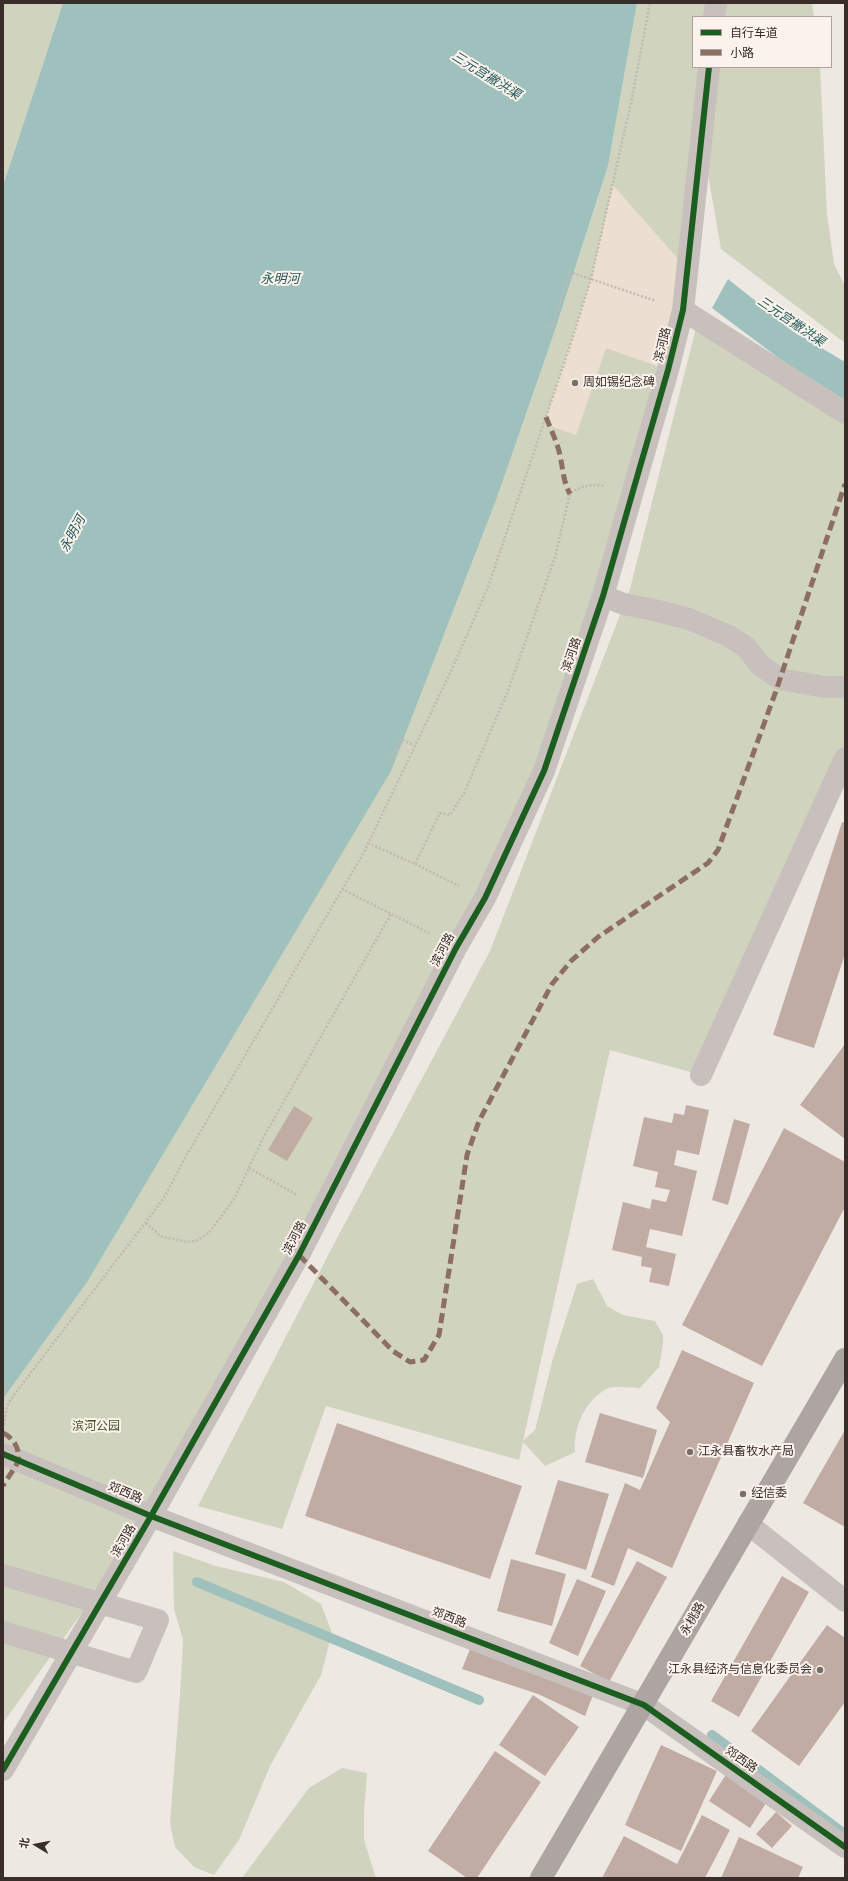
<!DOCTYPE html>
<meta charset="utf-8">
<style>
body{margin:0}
#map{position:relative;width:848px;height:1881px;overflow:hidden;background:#eee8e2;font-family:"Archivo Narrow","Noto Sans SC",sans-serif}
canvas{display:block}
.frame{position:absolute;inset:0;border:4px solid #382d29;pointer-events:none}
.legend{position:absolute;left:692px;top:16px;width:140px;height:52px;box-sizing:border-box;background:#faf2eb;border:1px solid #aca39d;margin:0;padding:5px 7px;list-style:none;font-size:12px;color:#382d29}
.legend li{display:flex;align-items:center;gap:8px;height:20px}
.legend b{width:20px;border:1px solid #aca39d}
.north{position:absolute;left:16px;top:1825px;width:40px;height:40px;-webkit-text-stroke:3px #faf2eb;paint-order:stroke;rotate:280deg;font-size:11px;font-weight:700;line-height:16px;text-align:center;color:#382d29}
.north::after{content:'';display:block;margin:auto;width:14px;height:18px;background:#382d29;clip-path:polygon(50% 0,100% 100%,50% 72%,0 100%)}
</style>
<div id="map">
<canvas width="848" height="1881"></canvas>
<div class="frame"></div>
<ul class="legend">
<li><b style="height:5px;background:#1b5e20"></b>自行车道</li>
<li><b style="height:5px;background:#8d6e63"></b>小路</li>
</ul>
<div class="north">北</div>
</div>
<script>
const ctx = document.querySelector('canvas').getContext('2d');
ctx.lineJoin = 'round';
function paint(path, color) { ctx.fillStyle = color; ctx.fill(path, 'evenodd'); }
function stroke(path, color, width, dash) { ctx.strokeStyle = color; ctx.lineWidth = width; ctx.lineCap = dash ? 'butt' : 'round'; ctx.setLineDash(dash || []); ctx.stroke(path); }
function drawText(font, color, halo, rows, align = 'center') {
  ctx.font = font + ' "Archivo Narrow","Noto Sans SC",sans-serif'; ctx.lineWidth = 4; ctx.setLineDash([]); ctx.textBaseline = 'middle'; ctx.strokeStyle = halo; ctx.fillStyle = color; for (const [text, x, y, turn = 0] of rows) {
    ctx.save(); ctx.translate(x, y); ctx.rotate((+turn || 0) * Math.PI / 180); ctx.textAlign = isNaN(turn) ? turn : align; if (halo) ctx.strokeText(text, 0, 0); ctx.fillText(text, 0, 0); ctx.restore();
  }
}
const green = new Path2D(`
 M3,3H63L3,186Z
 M637,3H812L814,17H693V67H820L827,214L834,264L845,286V343L721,249L702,140L683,310L543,770L151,1516L3,1723V1399L87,1281L556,327L608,166Z
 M698,320L845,412V758L701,1075L610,1050L523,1441L535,1430L552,1362L577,1284L593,1279L607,1306L623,1315L655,1321L663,1335V1344L659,1367L640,1388C632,1388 614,1386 608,1388C585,1400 573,1427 575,1452L545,1466L523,1442L519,1460L326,1406L282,1529L198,1506L336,1240L490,951L630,589Z
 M173,1551L216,1566L284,1582L321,1604L332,1633L321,1675L270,1766L239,1840L214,1875L194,1867L175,1847L170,1823L180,1695L183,1640L174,1609Z
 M342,1768L367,1773L364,1813V1840L376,1878H242L309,1788Z`);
const plaza = new Path2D(`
 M613,185L687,269L668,370L606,348L576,435L544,424L591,279Z`);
const water = new Path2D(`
 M63,3H637L608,166L556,327L496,500L391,771L87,1282L3,1399V186Z
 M728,279L793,331L845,362V400L784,362L712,308Z`);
const stream = new Path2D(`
 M197,1582L479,1700
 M712,1735L843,1833`);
const building = new Path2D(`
 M842,822L845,823V954L814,1048L773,1035Z
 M845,1044V1139L800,1105Z
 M686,1105L709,1110L699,1155L677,1150L674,1165L697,1171L682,1236L650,1229L646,1247L676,1254L669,1286L649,1282L652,1268L641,1266L642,1257L612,1250L623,1202L650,1209L652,1199L666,1202L670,1190L655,1187L658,1172L633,1166L644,1117L672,1123L674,1113L684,1115Z
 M294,1106L313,1118L287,1161L268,1150Z
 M734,1119L750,1124L728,1205L712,1200Z
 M784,1128L845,1162V1207L762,1366L682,1325Z
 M682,1350L754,1383L672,1568L628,1548L614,1586L591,1577L625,1483L640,1490L670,1422L656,1408Z
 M600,1413L657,1430L643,1478L585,1462Z
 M337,1423L522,1486L490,1579L305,1516Z
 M845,1430V1527L803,1503Z
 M558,1480L609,1494L586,1570L535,1554Z
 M511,1559L566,1574L552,1626L497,1611Z
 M637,1561L667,1577L609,1682L580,1666Z
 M782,1576L809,1592L739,1717L711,1701Z
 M577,1579L606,1591L578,1656L549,1643Z
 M827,1625L845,1638V1702L799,1766L751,1731Z
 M470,1649L593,1695L585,1716L538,1694L462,1669Z
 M533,1695L579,1727L545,1776L499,1745Z
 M661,1745L717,1771L681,1851L625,1825Z
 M495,1751L541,1782L477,1878H467L428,1851Z
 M727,1773L768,1800L750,1828L709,1801Z
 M776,1812L792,1826L772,1848L756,1834Z
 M702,1815L730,1830L705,1878H602L624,1836L677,1864Z
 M739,1837L803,1867L798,1878H721Z`);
const path = new Path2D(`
 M548,327L552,326L570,272L656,301
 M389,762L401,739L415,746
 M368,843L415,864L440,813L450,815L464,793L508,691L555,557L570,494C580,485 592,484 605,486
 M415,864L459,886
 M342,889L431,934
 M249,1168L297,1195
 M146,1223L160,1236L187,1242L196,1241L209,1233L234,1199L264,1136L391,914
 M3,1393L9,1385
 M4,1425L7,1406L14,1395L164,1198L185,1158L364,852L452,669L488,587L568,352L591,279L631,103L650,3`);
const minor = new Path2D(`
 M714,17L716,3
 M683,310L845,413
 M603,596L624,604L654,610L689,619L729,636L746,647L760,665L780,679L825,687H845
 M701,1075L845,758
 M3,1454L151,1516L644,1705L845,1847
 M748,1524L845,1601
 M3,1575L158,1620L136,1672L3,1632
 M3,1770L151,1516L299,1255L456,948L485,898L544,771L603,596L633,491L668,370L683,310L709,67`);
const major = new Path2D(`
 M541,1878L845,1359`);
const quiet = new Path2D(`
 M546,417C551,430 557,442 560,455C563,469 563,481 570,494
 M299,1255L393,1351L410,1362L424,1360L439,1335L467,1155L479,1121L552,984L571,961L598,937L708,863L718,850L776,691L845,484
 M3,1433C13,1437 21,1450 18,1461C15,1469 7,1478 3,1486`);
const cycleway = new Path2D(`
 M3,1454L151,1516L644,1705L845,1847
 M3,1770L151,1516L299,1255L456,948L485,898L544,771L603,596L633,491L668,370L683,310L709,67`);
const markers = [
 [575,383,4,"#786e6a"],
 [690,1452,4,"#786e6a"],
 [743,1494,4,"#786e6a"],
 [820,1670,4,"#786e6a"]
];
const streetNames = [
 ["滨河路",663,345,-76],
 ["滨河路",572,655,-71],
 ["滨河路",443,950,-62],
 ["滨河路",295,1238,-62],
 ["郊西路",125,1493,23],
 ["滨河路",124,1541,-60],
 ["郊西路",449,1618,21],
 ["永桃路",693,1619,-60],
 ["郊西路",741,1760,35]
];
const poiNames = [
 ["周如锡纪念碑",583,383],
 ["江永县畜牧水产局",698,1452],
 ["经信委",751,1494],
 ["江永县经济与信息化委员会",812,1670,"right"]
];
const parkNames = [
 ["滨河公园",96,1427]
];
const waterNames = [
 ["三元宫撇洪渠",486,76,32],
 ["永明河",280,280],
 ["三元宫撇洪渠",791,322,34],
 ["永明河",73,534,-62]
];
paint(green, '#d0d3bd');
paint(plaza, '#ecdfd2');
paint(water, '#9fc1be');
stroke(stream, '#9fc1be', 10);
paint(building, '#c1aca4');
stroke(path, '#c0b9b4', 2.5, [2, 2]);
stroke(minor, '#c7c0bc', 22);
stroke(major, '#aca5a1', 22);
stroke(quiet, '#8d6e63', 5, [10, 5]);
stroke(cycleway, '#1b5e20', 6);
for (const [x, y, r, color] of markers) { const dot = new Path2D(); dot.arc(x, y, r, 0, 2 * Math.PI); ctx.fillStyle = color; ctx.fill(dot); stroke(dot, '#faf2eb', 1.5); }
drawText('12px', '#382d29', '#faf2eb', streetNames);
drawText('12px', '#382d29', '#faf2eb', poiNames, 'left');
drawText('12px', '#49562d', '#faf2eb', parkNames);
drawText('italic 13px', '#1f595a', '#faf2eb', waterNames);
</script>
